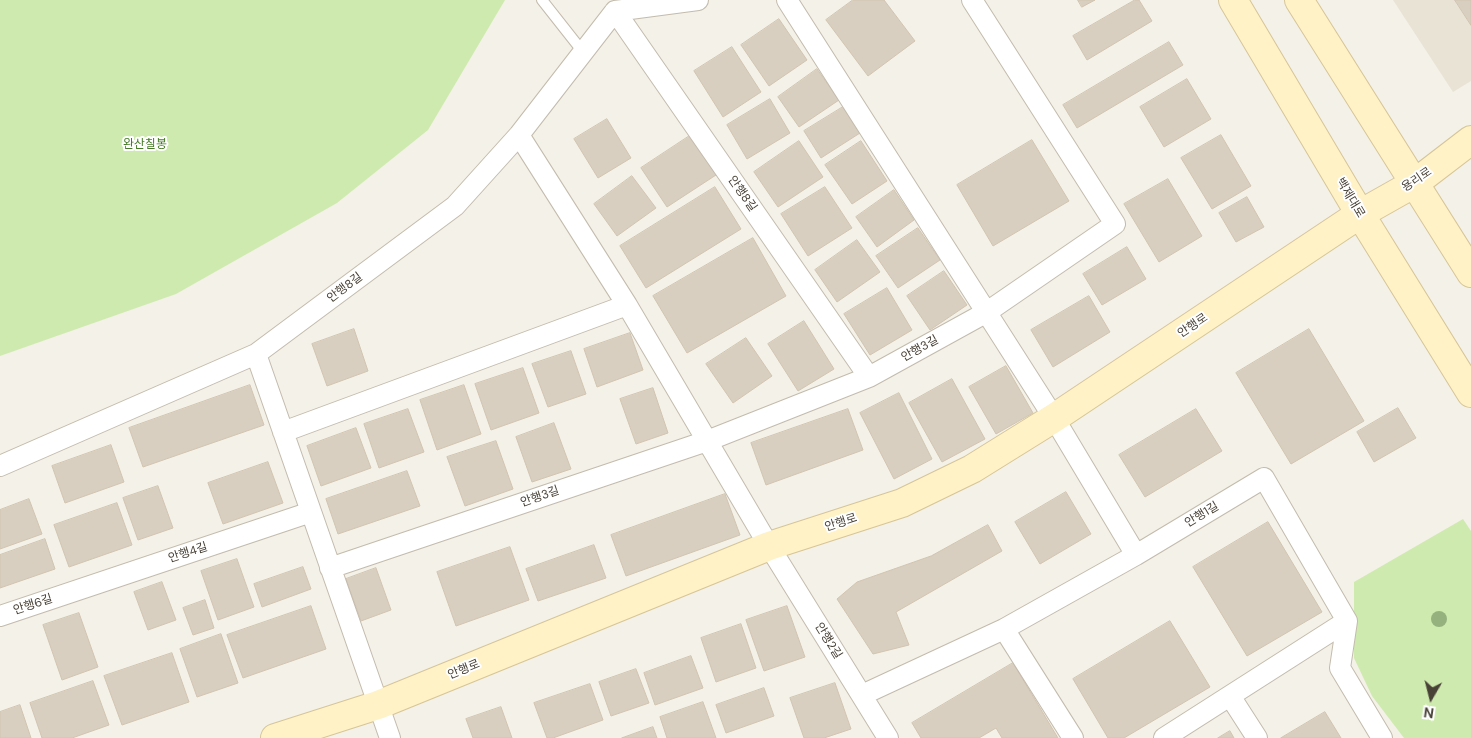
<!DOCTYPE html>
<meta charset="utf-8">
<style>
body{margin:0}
#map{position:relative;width:1471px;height:738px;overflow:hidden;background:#f4f1e8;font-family:"DM Sans",sans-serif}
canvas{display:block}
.north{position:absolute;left:1406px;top:673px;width:50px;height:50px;-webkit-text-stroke:4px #fff;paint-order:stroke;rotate:188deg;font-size:14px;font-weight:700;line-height:20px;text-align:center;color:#484136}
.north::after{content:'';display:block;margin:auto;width:18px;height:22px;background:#484136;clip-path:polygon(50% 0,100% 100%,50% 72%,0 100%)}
</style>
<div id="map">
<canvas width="1471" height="738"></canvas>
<div class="north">N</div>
</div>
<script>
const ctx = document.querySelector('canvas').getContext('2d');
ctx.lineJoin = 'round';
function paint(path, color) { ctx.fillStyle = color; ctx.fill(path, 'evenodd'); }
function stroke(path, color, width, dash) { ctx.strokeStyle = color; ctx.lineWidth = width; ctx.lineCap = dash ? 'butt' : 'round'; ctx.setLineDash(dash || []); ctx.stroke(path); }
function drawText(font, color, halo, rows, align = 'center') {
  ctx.font = font + ' "DM Sans","Noto Sans KR",sans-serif'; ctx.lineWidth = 4; ctx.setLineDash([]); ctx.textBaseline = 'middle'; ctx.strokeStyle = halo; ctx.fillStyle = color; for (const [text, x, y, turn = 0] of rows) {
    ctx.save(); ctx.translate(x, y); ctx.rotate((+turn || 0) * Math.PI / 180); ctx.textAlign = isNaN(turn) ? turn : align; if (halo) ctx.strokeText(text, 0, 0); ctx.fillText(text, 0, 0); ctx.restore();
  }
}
const residential = new Path2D(`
 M1393,0H1471V81L1453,92Z`);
const green = new Path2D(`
 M0,0H505L428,130L337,203L176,294L0,356Z
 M1463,519L1471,531V738H1404L1372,696L1354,658V582Z`);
const building = new Path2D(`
 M853,0H884L915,41L868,76L826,20Z
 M1078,0H1095L1082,7Z
 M1135,0H1139L1152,21L1087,60L1073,36Z
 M1455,0H1471V25Z
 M779,19L807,60L769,86L741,45Z
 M1169,42L1183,65L1077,128L1063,105Z
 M732,47L761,92L723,117L694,71Z
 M817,69L839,100L799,127L778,97Z
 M1187,79L1211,119L1164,147L1140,107Z
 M770,99L790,133L747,159L727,125Z
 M843,107L860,133L821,158L804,131Z
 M607,119L631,158L598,178L574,139Z
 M691,135L716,175L667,207L641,168Z
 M1221,135L1251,186L1212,209L1181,158Z
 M1032,140L1069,201L993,246L957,185Z
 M799,141L823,177L778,207L754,172Z
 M861,141L887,181L852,204L825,165Z
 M632,176L656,208L617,236L594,204Z
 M1168,179L1202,236L1159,262L1124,204Z
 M715,187L741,229L646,288L620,246Z
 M825,187L852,228L808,256L781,214Z
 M894,190L914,220L877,247L856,217Z
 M1247,197L1264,227L1236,242L1219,213Z
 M918,228L940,260L898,288L876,256Z
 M753,238L786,296L687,353L653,296Z
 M857,240L880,272L837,302L815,270Z
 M1127,247L1146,279L1102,305L1083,274Z
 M944,271L967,305L930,330L907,296Z
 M887,288L912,330L870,355L844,314Z
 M1089,296L1110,332L1053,367L1031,330Z
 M804,321L834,369L798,391L768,344Z
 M354,329L368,371L327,386L312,344Z
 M1309,329L1364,421L1291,464L1236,373Z
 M630,333L643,370L597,387L584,349Z
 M746,338L772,376L733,403L706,364Z
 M571,351L586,394L548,407L532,364Z
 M1006,366L1033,413L996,434L969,387Z
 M523,368L539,413L491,430L475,384Z
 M952,379L985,439L942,462L909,403Z
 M250,385L264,425L143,467L129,428Z
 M464,385L481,434L437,450L420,400Z
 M653,388L668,433L636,444L620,399Z
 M899,393L932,459L894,479L860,413Z
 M1398,408L1416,438L1374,462L1357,432Z
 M408,409L424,452L379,468L364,424Z
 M848,409L863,450L766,485L751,443Z
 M1196,409L1222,451L1145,497L1119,455Z
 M554,423L571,469L532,482L516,437Z
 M356,428L371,468L321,486L307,446Z
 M496,441L513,489L465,506L447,457Z
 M111,445L124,482L65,503L52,466Z
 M268,462L283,503L223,524L208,483Z
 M407,471L420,506L338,534L326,499Z
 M158,486L173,528L138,540L123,498Z
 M1066,492L1091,534L1040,564L1015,522Z
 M725,494L740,535L626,576L611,535Z
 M29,499L42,534L0,549V510Z
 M117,503L132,545L69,567L54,525Z
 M1268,522L1322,612L1247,656L1193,567Z
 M988,525L1002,551L896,612L909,645L873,654L837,599L857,582L931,556Z
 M45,539L55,569L0,588V555Z
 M594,545L606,578L538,601L526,569Z
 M510,547L529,600L456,626L437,572Z
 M237,559L254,607L218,620L201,571Z
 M303,567L311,589L262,607L254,584Z
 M376,568L391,610L361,621L346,579Z
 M162,582L176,620L148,630L134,592Z
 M205,600L214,628L193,635L183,608Z
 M311,606L326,649L243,678L227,635Z
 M787,606L805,657L764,671L746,620Z
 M79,613L98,667L62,680L43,625Z
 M1170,621L1210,687L1124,738H1108L1073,679Z
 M741,624L756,668L716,682L701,638Z
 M221,634L238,683L197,697L180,649Z
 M172,653L189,702L122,725L104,676Z
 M691,656L703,688L655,705L644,673Z
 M1013,663L1058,738H1002L996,728L979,738H921L912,723Z
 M636,669L649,703L611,716L599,682Z
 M93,681L109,725L72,738H42L30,703Z
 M835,683L851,729L824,738H804L790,698Z
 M590,684L603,720L553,738H547L534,703Z
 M764,688L774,716L726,733L716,705Z
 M703,702L716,738H667L660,717Z
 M20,705L31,738H0V712Z
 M501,707L512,738H473L466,719Z
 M1325,712L1341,738H1281Z
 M653,727L657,738H622Z
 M1230,731L1234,738H1218Z`);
const lane = new Path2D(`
 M542,0L583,52`);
const street = new Path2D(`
 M787,0L1054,418L1136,555L1264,478L1347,621L1340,668L1382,738
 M615,11L869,377
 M519,135L627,305L769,546L888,738
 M256,354L390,738
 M283,432L627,305
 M0,466L256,354L455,206L519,135L615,11L698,0
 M330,568L707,441L869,377L987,312L1115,224L972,0
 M0,616L311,512
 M1004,629L1073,738
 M862,695L1004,629L1136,555
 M1230,696L1257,738
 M1164,738L1347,621`);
const secondary = new Path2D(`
 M1233,0L1360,214L1471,393
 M1299,0L1471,273
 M275,738L378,705L769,546L902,503L972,469L1054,418L1360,214L1415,183L1471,140`);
const trees = [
 [1439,619]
];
const parkNames = [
 ["완산칠봉",145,145]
];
const streetNames = [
 ["용리로",1417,180,-34],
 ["안행8길",742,194,55],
 ["백제대로",1350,198,59],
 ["안행8길",345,288,-37],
 ["안행로",1193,326,-34],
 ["안행3길",920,349,-29],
 ["안행3길",540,497,-19],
 ["안행1길",1202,515,-31],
 ["안행로",841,523,-18],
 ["안행4길",188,553,-18],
 ["안행6길",33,605,-18],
 ["안행2길",828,641,58],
 ["안행로",464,670,-22]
];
paint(residential, '#e8e3d5');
paint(green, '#cfeaaf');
paint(building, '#d9cfc0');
stroke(building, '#d1c4b0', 1);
stroke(lane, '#c3bbad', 12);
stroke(street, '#c3bbad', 22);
stroke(secondary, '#d6c596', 30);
stroke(lane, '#fff', 10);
stroke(street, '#fff', 20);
stroke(secondary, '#fff2c7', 28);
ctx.fillStyle = '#95b17e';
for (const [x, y] of trees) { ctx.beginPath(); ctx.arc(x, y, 8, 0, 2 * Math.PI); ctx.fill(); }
drawText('12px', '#477c27', '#fff', parkNames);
drawText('12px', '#484136', '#fff', streetNames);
</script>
